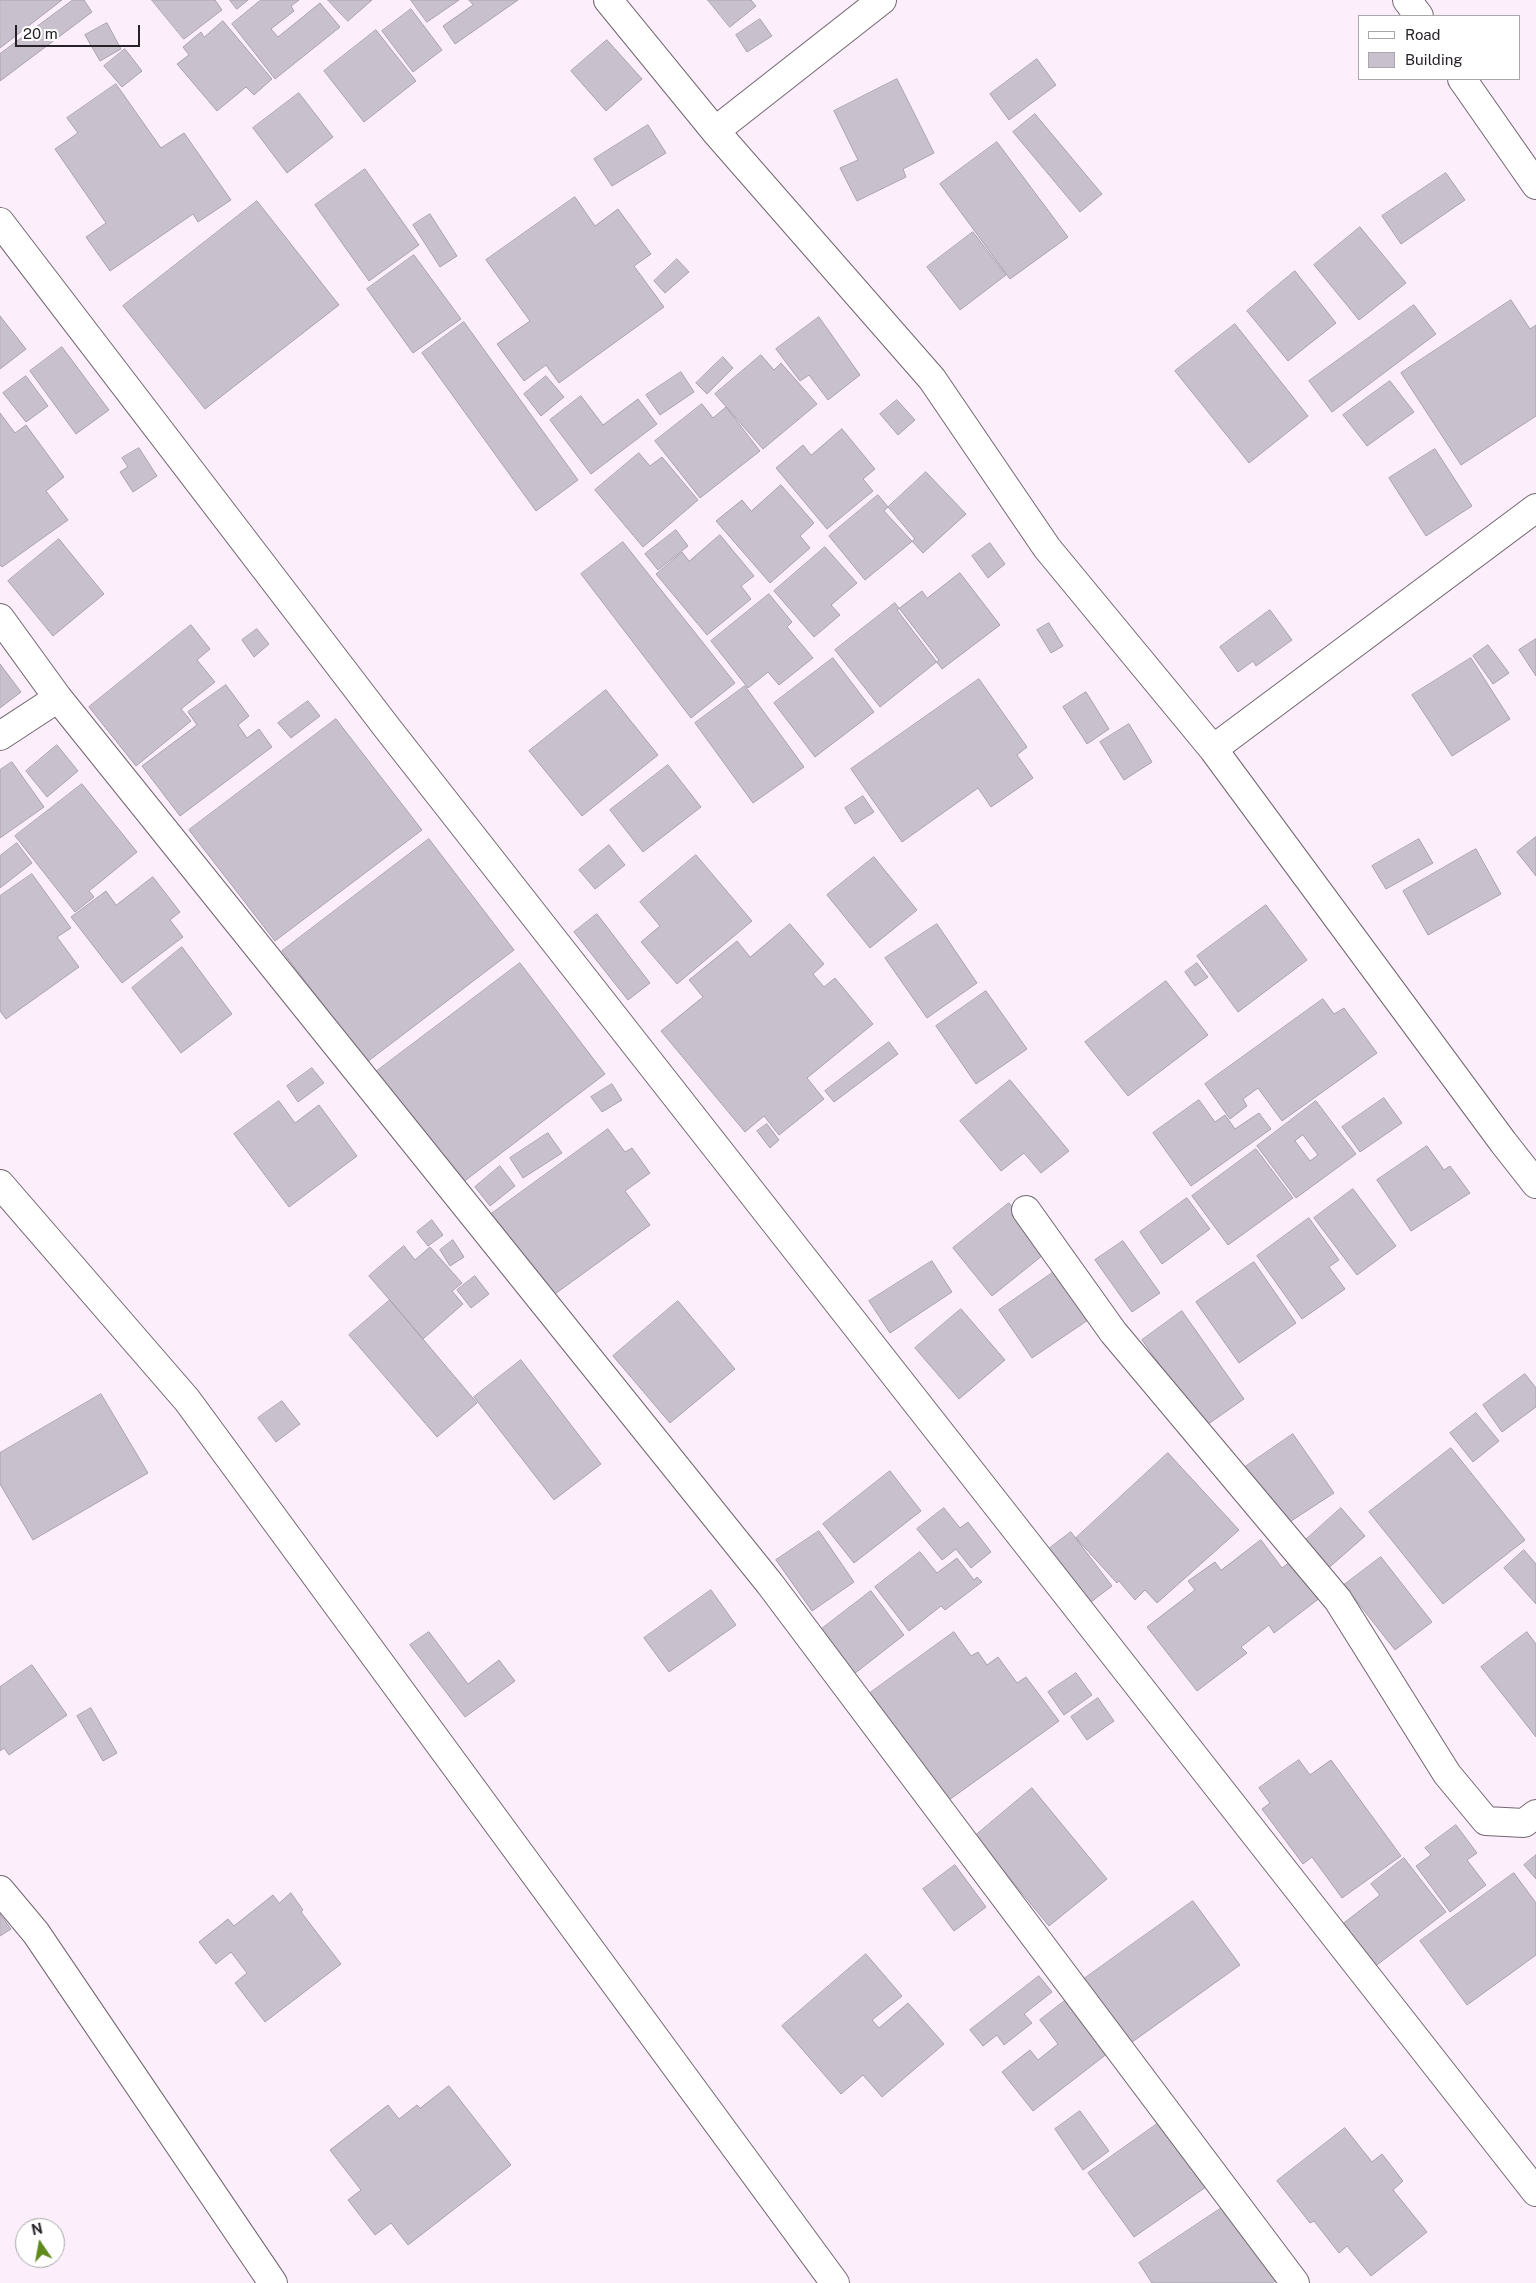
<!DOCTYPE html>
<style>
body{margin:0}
#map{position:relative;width:1536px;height:2283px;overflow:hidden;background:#fceffb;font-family:"Public Sans",sans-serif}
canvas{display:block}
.legend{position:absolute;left:1358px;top:15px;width:162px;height:65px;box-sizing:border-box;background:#fff;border:1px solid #a9a7a9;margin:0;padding:6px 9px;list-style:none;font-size:15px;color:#272227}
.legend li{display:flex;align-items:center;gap:10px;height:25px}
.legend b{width:25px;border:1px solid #a9a7a9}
.north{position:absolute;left:15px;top:2218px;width:50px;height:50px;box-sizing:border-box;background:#fff;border:1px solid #a9a7a9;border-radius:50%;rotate:348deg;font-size:14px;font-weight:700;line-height:20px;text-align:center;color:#272227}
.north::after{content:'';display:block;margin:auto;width:18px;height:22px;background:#5e8b1c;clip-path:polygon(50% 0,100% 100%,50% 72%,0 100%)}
.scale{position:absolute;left:15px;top:25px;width:125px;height:22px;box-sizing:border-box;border:2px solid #272227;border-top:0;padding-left:6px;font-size:15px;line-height:18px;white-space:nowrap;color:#272227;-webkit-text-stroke:4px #fff;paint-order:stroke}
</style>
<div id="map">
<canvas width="1536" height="2283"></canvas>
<ul class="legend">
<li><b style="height:6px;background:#fff"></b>Road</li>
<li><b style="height:14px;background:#c8c0cd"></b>Building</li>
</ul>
<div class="north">N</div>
<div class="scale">20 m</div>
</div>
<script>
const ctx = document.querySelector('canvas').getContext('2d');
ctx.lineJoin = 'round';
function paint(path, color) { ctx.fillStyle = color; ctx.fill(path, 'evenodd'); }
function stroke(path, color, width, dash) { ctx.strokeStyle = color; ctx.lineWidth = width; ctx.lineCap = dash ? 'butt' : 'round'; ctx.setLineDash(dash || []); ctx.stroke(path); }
const building = new Path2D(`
 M0,0H62L0,48Z
 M73,0H84L92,12L0,81V54Z
 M152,0H215L222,10L184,39Z
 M230,0H248L237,9Z
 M261,0H299L291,6L294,11L271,29L278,37L320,3L340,27L275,79L232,24Z
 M328,0H372L348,21Z
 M411,0H459L427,22Z
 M469,0H518L455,44L443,26L473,5Z
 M708,0H751L756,6L730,27Z
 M411,9L442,50L413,72L382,31Z
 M760,19L772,36L747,52L736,35Z
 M223,21L272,79L254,95L246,87L217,111L177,64L189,55L183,47L201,32L204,37Z
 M107,23L121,49L100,61L85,35Z
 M376,30L416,81L364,122L324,71Z
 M607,40L642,79L606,111L571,71Z
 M125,49L142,71L122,87L104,66Z
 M1037,59L1056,85L1009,120L990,94Z
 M897,79L934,153L903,169L906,177L857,201L840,168L858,160L834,111Z
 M116,84L161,148L184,133L231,200L198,222L193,214L110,271L86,237L106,223L55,149L78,133L67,118Z
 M299,93L333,137L287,173L253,128Z
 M1035,114L1102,194L1080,212L1013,132Z
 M648,125L666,153L612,186L594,159Z
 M997,142L1068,237L1010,279L940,184Z
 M365,169L419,245L369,281L315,205Z
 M1446,173L1465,200L1401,244L1382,216Z
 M575,197L595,226L618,209L651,254L634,266L664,307L559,383L546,365L524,381L497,344L530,321L486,260Z
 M257,201L339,305L205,409L123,306Z
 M430,214L457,256L440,267L413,225Z
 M1360,227L1406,283L1359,320L1314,265Z
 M973,232L1006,275L960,310L927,267Z
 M414,255L461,319L413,353L367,289Z
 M677,259L689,272L665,293L654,281Z
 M1295,271L1336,323L1288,361L1247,311Z
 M1511,300L1530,329L1536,325V416L1461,465L1401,373Z
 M1414,305L1436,334L1332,412L1309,381Z
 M0,316L26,349L0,369Z
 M819,317L860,375L828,400L809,375L800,381L776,349Z
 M464,322L578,480L536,511L422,353Z
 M1235,324L1308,416L1249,463L1175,371Z
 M62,347L109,410L76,434L30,371Z
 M761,355L774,370L781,363L817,404L763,449L715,394Z
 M723,357L733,368L707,394L696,383Z
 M681,372L694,392L660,415L646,395Z
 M26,376L48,406L26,422L3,393Z
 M546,376L564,397L541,416L524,394Z
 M1390,381L1414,412L1367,446L1343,415Z
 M581,396L603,425L638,399L657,424L591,474L550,420Z
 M897,400L915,420L898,435L880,414Z
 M702,404L713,418L726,407L760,451L700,498L655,441Z
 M0,413L15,433L26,425L64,477L46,491L68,520L2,567L0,565Z
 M842,429L875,469L863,479L873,491L827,529L776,468L803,445L811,455Z
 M139,448L157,476L133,492L120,472L128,467L122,458Z
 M1435,449L1472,506L1426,536L1389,478Z
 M639,453L650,466L662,457L698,500L643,547L595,490Z
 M926,472L966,514L923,553L884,511Z
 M781,485L814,523L800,536L810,548L770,583L716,521L742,500L751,511Z
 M878,495L915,539L865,580L829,536Z
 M676,530L688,546L658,570L645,554Z
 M720,535L754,576L741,586L751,599L707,635L656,574L682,552L689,561Z
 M59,539L104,594L53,636L8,581Z
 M623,542L735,683L691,718L581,574Z
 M990,543L1005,564L988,578L972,556Z
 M825,547L857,583L831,605L840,615L814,637L774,591Z
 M960,573L1000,625L942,669L897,610L922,591L927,598Z
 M769,594L792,622L787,627L813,658L779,685L768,672L748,688L711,641Z
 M895,603L939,660L880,707L835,650Z
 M1270,610L1292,640L1256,666L1253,661L1238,672L1220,647Z
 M1049,623L1063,646L1051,653L1037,630Z
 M191,625L210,649L197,660L215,682L181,709L191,721L136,766L89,707Z
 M257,629L269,644L254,657L242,640Z
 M1536,639V676L1519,650Z
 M1488,645L1509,673L1493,684L1473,656Z
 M833,658L874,712L815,757L774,703Z
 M1471,658L1510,719L1452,756L1412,695Z
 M0,664L21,692L0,708Z
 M979,679L1027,747L1017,755L1033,778L991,807L978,788L902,842L851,769Z
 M226,685L249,716L238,725L247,738L259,729L272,747L180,816L142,766L197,725L188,712Z
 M745,686L804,767L753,803L695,723Z
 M606,690L658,755L582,816L529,751Z
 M1086,692L1109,729L1087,744L1063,707Z
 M308,701L320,716L291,738L278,723Z
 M336,719L422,830L275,941L189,830Z
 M1129,724L1152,762L1124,780L1100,742Z
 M57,745L78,771L47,797L26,771Z
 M12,762L44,807L0,838V770Z
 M668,765L701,807L643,852L610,810Z
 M82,784L137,852L89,891L94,897L75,912L15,836Z
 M863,796L874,812L855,824L845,808Z
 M1536,837V876L1517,852Z
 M429,839L514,950L367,1062L282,951Z
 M1419,839L1433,863L1386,889L1372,866Z
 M17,843L32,863L0,888V856Z
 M609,845L625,865L595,889L579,870Z
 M1476,849L1501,894L1428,935L1403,891Z
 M696,855L752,921L677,984L641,942L660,926L640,902Z
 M874,857L917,910L870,948L827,895Z
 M32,874L71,928L57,937L79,967L6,1019L0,1011V896Z
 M153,877L180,912L170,920L183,937L122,983L71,917L106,891L116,905Z
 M1266,905L1307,960L1238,1012L1197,956Z
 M597,914L650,983L628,1000L574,932Z
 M790,924L824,964L813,974L824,987L835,978L873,1024L807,1078L824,1099L779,1135L764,1116L745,1132L661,1031L703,997L689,980L737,941L750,957Z
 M937,924L977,983L927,1018L885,958Z
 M182,947L232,1014L181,1053L132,988Z
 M520,963L605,1074L458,1186L373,1074Z
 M1197,963L1208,977L1195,986L1185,972Z
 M1166,981L1208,1035L1128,1096L1085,1042Z
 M986,991L1027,1049L976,1084L936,1026Z
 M1323,999L1334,1014L1344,1008L1377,1053L1282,1121L1258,1088L1243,1099L1247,1106L1230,1119L1205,1084Z
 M889,1042L898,1054L834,1102L825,1091Z
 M312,1068L324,1083L298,1102L287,1086Z
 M1010,1080L1069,1151L1041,1173L1024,1153L1001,1171L960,1121Z
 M612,1084L622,1100L602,1112L591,1097Z
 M1384,1098L1402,1123L1360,1152L1342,1127Z
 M1199,1100L1215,1122L1225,1115L1235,1129L1259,1113L1271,1129L1191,1186L1153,1133Z
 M279,1101L295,1123L319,1105L357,1156L289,1207L234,1134Z
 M1316,1101L1356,1154L1296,1198L1257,1146ZM1303,1135L1318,1155L1310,1161L1295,1141Z
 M767,1124L779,1140L770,1148L757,1131Z
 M608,1129L625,1152L632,1148L650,1173L625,1191L650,1225L548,1299L487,1217Z
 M548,1133L562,1153L523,1178L510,1158Z
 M1427,1146L1444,1170L1450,1166L1470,1193L1411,1231L1377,1180Z
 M1256,1149L1293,1198L1228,1245L1192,1196Z
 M500,1166L515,1186L490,1206L475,1187Z
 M1353,1189L1396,1246L1357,1275L1314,1218Z
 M1187,1198L1210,1229L1162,1264L1140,1232Z
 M1009,1203L1048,1251L992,1296L953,1248Z
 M1309,1218L1339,1260L1329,1267L1345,1289L1302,1319L1257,1256Z
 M432,1220L443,1235L428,1246L417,1232Z
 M453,1240L464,1257L450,1266L440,1250Z
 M1123,1241L1160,1293L1132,1312L1095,1260Z
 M404,1246L415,1260L430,1247L462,1283L452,1291L463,1304L423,1339L369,1276Z
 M932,1261L952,1292L890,1333L869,1301Z
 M1254,1262L1296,1323L1239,1363L1196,1302Z
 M1058,1269L1091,1318L1032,1358L999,1310Z
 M475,1276L489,1294L471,1308L457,1290Z
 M390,1300L477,1403L437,1437L349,1335Z
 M678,1301L735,1369L670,1423L613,1356Z
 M961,1309L1005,1360L959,1399L915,1348Z
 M1182,1311L1244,1399L1204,1427L1142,1340Z
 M521,1360L601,1464L554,1500L474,1397Z
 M1525,1374L1536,1388V1407L1502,1432L1483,1405Z
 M101,1394L148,1473L33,1540L0,1484V1453Z
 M282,1401L300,1424L276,1442L258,1418Z
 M1476,1413L1499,1441L1473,1462L1450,1433Z
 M1293,1434L1334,1493L1285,1525L1245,1467Z
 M1451,1448L1525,1540L1443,1604L1369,1512Z
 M1168,1453L1239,1530L1157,1603L1145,1590L1135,1600L1119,1581L1117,1583L1076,1538Z
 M890,1471L921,1511L854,1563L823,1524Z
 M944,1508L960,1528L968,1522L991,1552L971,1568L956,1549L942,1560L917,1529Z
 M1341,1508L1365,1536L1324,1572L1300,1545Z
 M819,1531L854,1582L812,1611L776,1560Z
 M1071,1532L1112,1586L1087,1605L1046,1551Z
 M1261,1540L1282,1568L1296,1557L1325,1594L1274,1633L1269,1625L1241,1647L1247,1653L1197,1691L1147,1627L1195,1590L1188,1581L1215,1562L1221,1570Z
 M1524,1550L1536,1564V1604L1504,1568Z
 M920,1552L937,1573L957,1558L974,1580L977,1577L982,1582L945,1610L941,1606L909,1631L875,1587Z
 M1381,1557L1432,1622L1395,1650L1344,1585Z
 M711,1590L736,1625L669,1672L644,1638Z
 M871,1591L904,1635L854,1674L819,1631Z
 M429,1632L468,1684L499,1660L515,1681L465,1717L410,1645Z
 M954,1632L971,1656L978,1652L987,1665L998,1657L1017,1683L1026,1677L1059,1721L949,1800L870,1693Z
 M1527,1632L1536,1644V1737L1481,1667Z
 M32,1665L67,1715L9,1755L4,1748L0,1751V1687Z
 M1076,1673L1092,1695L1064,1715L1048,1692Z
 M1098,1698L1114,1721L1087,1740L1071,1717Z
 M91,1708L117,1753L103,1761L77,1716Z
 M1299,1760L1310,1775L1331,1760L1401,1856L1342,1898L1312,1857L1303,1864L1262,1809L1270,1803L1259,1788Z
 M1032,1788L1107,1879L1049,1926L975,1836Z
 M1456,1825L1477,1853L1467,1860L1486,1885L1450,1912L1416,1866L1431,1855L1425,1848Z
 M1536,1855V1879L1524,1865Z
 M1404,1858L1446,1912L1369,1971L1336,1929L1380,1895L1371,1884Z
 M955,1865L986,1907L954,1931L923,1889Z
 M1514,1873L1536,1903V1955L1467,2005L1420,1941Z
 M291,1893L303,1910L301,1912L341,1964L265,2022L235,1983L247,1973L231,1952L216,1964L199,1942L228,1919L234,1926L273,1895L279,1903Z
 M1193,1901L1240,1965L1128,2045L1081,1981Z
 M0,1914L11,1929L0,1936Z
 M866,1954L902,1996L872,2020L879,2028L908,2003L944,2044L882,2097L863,2075L841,2094L782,2026Z
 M1039,1976L1052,1992L1024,2014L1032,2023L1004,2045L997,2035L983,2046L970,2030Z
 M1066,2000L1108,2053L1033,2111L1002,2072L1030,2050L1038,2060L1058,2044L1040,2020Z
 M449,2086L511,2165L408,2245L391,2223L375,2235L348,2200L361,2190L330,2150L388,2105L399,2119L417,2105L420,2108Z
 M1080,2111L1109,2151L1083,2170L1055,2129Z
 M1160,2122L1206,2187L1134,2237L1088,2173Z
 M1345,2128L1372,2162L1382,2154L1403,2181L1393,2190L1427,2232L1371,2276L1347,2246L1339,2253L1314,2221L1310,2223L1277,2181Z
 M1226,2205L1277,2280L1272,2283H1152L1139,2263Z`);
const street = new Path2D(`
 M608,0L715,131
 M882,0L715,131L932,379L1047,548L1213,749L1503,1142L1536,1184
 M1407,0L1419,16
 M1462,79L1536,185
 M0,222L388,729L1536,2192
 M0,618L58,698L770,1584L1295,2283
 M0,736L58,698
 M1213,749L1536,508
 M0,1184L187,1400L835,2283
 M1026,1210L1113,1332L1338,1600L1447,1774L1486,1821L1524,1823L1536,1814
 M0,1890L36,1933L273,2283`);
paint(building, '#c8c0cd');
stroke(building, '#a9a2af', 1);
stroke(street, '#716670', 30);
stroke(street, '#fff', 28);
</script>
